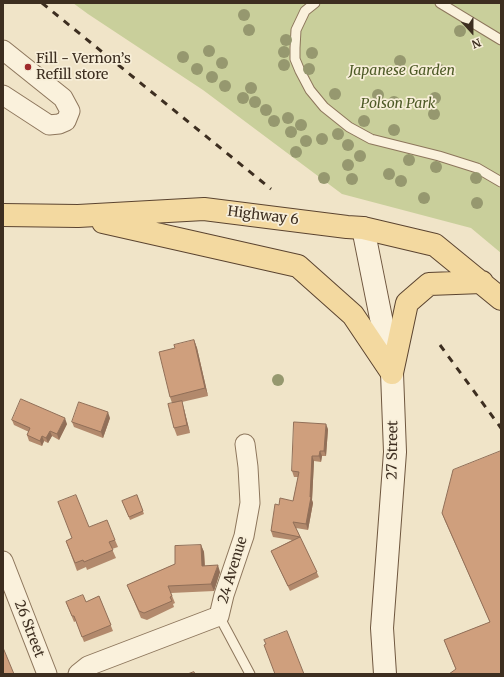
<!DOCTYPE html>
<meta charset="utf-8">
<style>
body{margin:0}
#map{position:relative;width:504px;height:677px;overflow:hidden;background:#f0e4c8;font-family:Merriweather,serif}
canvas{display:block}
.frame{position:absolute;inset:0;border:4px solid #3d2e20;pointer-events:none}
.north{position:absolute;left:452px;top:12px;width:40px;height:40px;-webkit-text-stroke:3px #f7eed8;paint-order:stroke;rotate:159deg;font-size:11px;font-weight:700;line-height:16px;text-align:center;color:#3d2e20}
.north::after{content:'';display:block;margin:auto;width:14px;height:18px;background:#3d2e20;clip-path:polygon(50% 0,100% 100%,50% 72%,0 100%)}
</style>
<div id="map">
<canvas width="504" height="677"></canvas>
<div class="frame"></div>
<div class="north">N</div>
</div>
<script>
const ctx = document.querySelector('canvas').getContext('2d');
ctx.lineJoin = 'round';
function paint(path, color) { ctx.fillStyle = color; ctx.fill(path, 'evenodd'); }
function stroke(path, color, width, dash) { ctx.strokeStyle = color; ctx.lineWidth = width; ctx.lineCap = dash ? 'butt' : 'round'; ctx.setLineDash(dash || []); ctx.stroke(path); }
function drawText(font, color, halo, rows, align = 'center') {
  ctx.font = font + ' Merriweather,serif'; ctx.lineWidth = 3.5; ctx.setLineDash([]); ctx.textBaseline = 'middle'; ctx.strokeStyle = halo; ctx.fillStyle = color; for (const [text, x, y, turn = 0] of rows) {
    ctx.save(); ctx.translate(x, y); ctx.rotate((+turn || 0) * Math.PI / 180); ctx.textAlign = isNaN(turn) ? turn : align; if (halo) ctx.strokeText(text, 0, 0); ctx.fillText(text, 0, 0); ctx.restore();
  }
}
const green = new Path2D(`
 M73,3H501V253L471,228L342,194L203,90L88,14Z`);
const service = new Path2D(`
 M315,3L305,11L296,30L295,48V59L300,71L310,90L324,107L349,127L371,139L439,156L477,168L501,182
 M440,3L501,40
 M219,616L250,674`);
const minor = new Path2D(`
 M3,50L63,98L70,111L66,121L59,124L49,125L3,95
 M3,561L47,674
 M78,674L88,666L219,616L224,595L244,536L250,503L248,467L245,444`);
const secondary = new Path2D(`
 M363,228L392,373L395,452L382,628L385,674`);
const primary = new Path2D(`
 M3,215L78,216L204,209L347,227L363,228L435,245L501,299
 M103,222L298,266L353,315L392,373
 M392,373L407,303L429,284L482,282`);
const rail = new Path2D(`
 M42,3L271,189
 M440,345L501,428`);
const trees = [
 [244,15],
 [249,30],
 [460,31],
 [286,40],
 [209,51],
 [284,52],
 [312,53],
 [183,57],
 [400,61],
 [222,63],
 [284,65],
 [197,69],
 [309,69],
 [440,70],
 [212,77],
 [225,86],
 [251,88],
 [335,94],
 [378,95],
 [243,98],
 [435,98],
 [255,102],
 [394,102],
 [266,110],
 [434,114],
 [288,118],
 [274,121],
 [364,121],
 [301,125],
 [394,130],
 [291,132],
 [338,134],
 [322,139],
 [306,141],
 [348,145],
 [296,152],
 [360,156],
 [409,160],
 [348,165],
 [436,167],
 [389,174],
 [324,178],
 [476,178],
 [352,179],
 [401,181],
 [424,198],
 [477,203],
 [278,380]
];
const wall = new Path2D(`
 M194,340L197,348L208,396L182,402L184,409L190,433L177,436L174,428L172,403L170,397L175,348Z
 M110,418L103,438L74,427L72,422Z
 M12,420L67,424L59,440L52,436L48,443L44,441L42,446L29,441L27,435L29,432L14,425Z
 M328,429L326,456H322L321,462L314,461L312,500L313,503L308,530L296,528L319,577L290,591L271,551L292,540L273,537L271,531L279,505L293,501L298,477H294L292,471Z
 M501,451V674L456,670L444,640L490,622L445,521L442,513Z
 M137,495L144,514L130,520L122,501Z
 M89,527L115,540L118,547L112,549L116,558L87,570L86,567L77,571L66,541L72,538Z
 M201,545L204,552L205,566L220,572L214,591L171,593L175,603L173,604L174,607L147,620L141,618L127,585L175,564Z
 M99,596L113,631L84,642L76,621L74,622L66,602H86Z`);
const shadedWall = new Path2D(`
 M194,340L197,348L208,396L205,388Z
 M182,401L190,433L187,425Z
 M108,412L110,418L103,438L101,432Z
 M65,418L67,424L59,440L57,434Z
 M326,424L328,429L326,456L324,451Z
 M50,431L52,436L48,443L46,438Z
 M42,436L44,441L42,446L40,441Z
 M320,451L322,456L321,462L319,456Z
 M312,456L314,461L312,500L313,503L308,530L306,524L310,497Z
 M201,545L204,552L205,573L202,566Z
 M218,565L220,572L214,591L211,584Z`);
const building = new Path2D(`
 M194,340L205,388L170,397L159,352L175,348L174,345Z
 M21,399L65,418L57,434L50,431L46,438L42,436L40,441L27,435L30,428L12,420Z
 M182,401L187,425L174,428L168,404Z
 M79,402L108,412L101,432L72,422Z
 M294,422L326,424L324,451H320L319,456H312L310,497H311L306,524L293,522L317,572L288,586L271,551L300,537L271,531L275,504L279,505L280,498L293,501L299,472L292,471Z
 M501,451V674H449L456,669L444,640L490,622L442,513L453,470Z
 M76,495L89,527L107,520L115,540L109,542L113,550L84,562L83,560L75,563L66,541L72,538L58,502Z
 M137,495L143,511L129,517L122,501Z
 M201,545L202,566L218,565L211,584L168,586L172,596L170,597L172,601L144,613L139,611L127,585L175,564V546Z
 M83,595L86,602L99,596L111,625L82,637L74,616H72L66,602Z
 M287,631L304,674H275L264,645L266,644L264,640Z
 M4,650L14,674H3V651Z
 M194,672L195,674H188Z`);
const markers = [
 [28,67,4,"#9e2a2b"]
];
const poiNames = [
 ["Fill - Vernon’s",36,59],
 ["Refill store",36,75]
];
const parkNames = [
 ["Japanese Garden",402,71],
 ["Polson Park",398,104]
];
const streetNames = [
 ["Highway 6",263,216,7],
 ["27 Street",393,450,-89],
 ["24 Avenue",233,570,-73],
 ["26 Street",29,629,69]
];
paint(green, '#c9cf9b');
stroke(service, '#8d765c', 11);
stroke(minor, '#8d765c', 21);
stroke(secondary, '#6f573f', 24);
stroke(primary, '#5b4430', 24);
stroke(service, '#faf1dc', 9);
stroke(minor, '#faf1dc', 19);
stroke(secondary, '#faf1dc', 22);
stroke(primary, '#f3d9a0', 22);
stroke(rail, '#3d2e20', 3, [7, 7]);
ctx.fillStyle = '#96986f';
for (const [x, y] of trees) { ctx.beginPath(); ctx.arc(x, y, 6, 0, 2 * Math.PI); ctx.fill(); }
paint(wall, '#b2896c');
paint(shadedWall, '#916f58');
paint(building, '#cf9f7d');
stroke(building, '#916f58', 1);
for (const [x, y, r, color] of markers) { const dot = new Path2D(); dot.arc(x, y, r, 0, 2 * Math.PI); ctx.fillStyle = color; ctx.fill(dot); stroke(dot, '#f7eed8', 1.5); }
drawText('14px', '#3d2e20', '#f7eed8', poiNames, 'left');
drawText('italic 14px', '#4d5a26', '#f7eed8', parkNames);
drawText('14px', '#3d2e20', '#f7eed8', streetNames);
</script>
